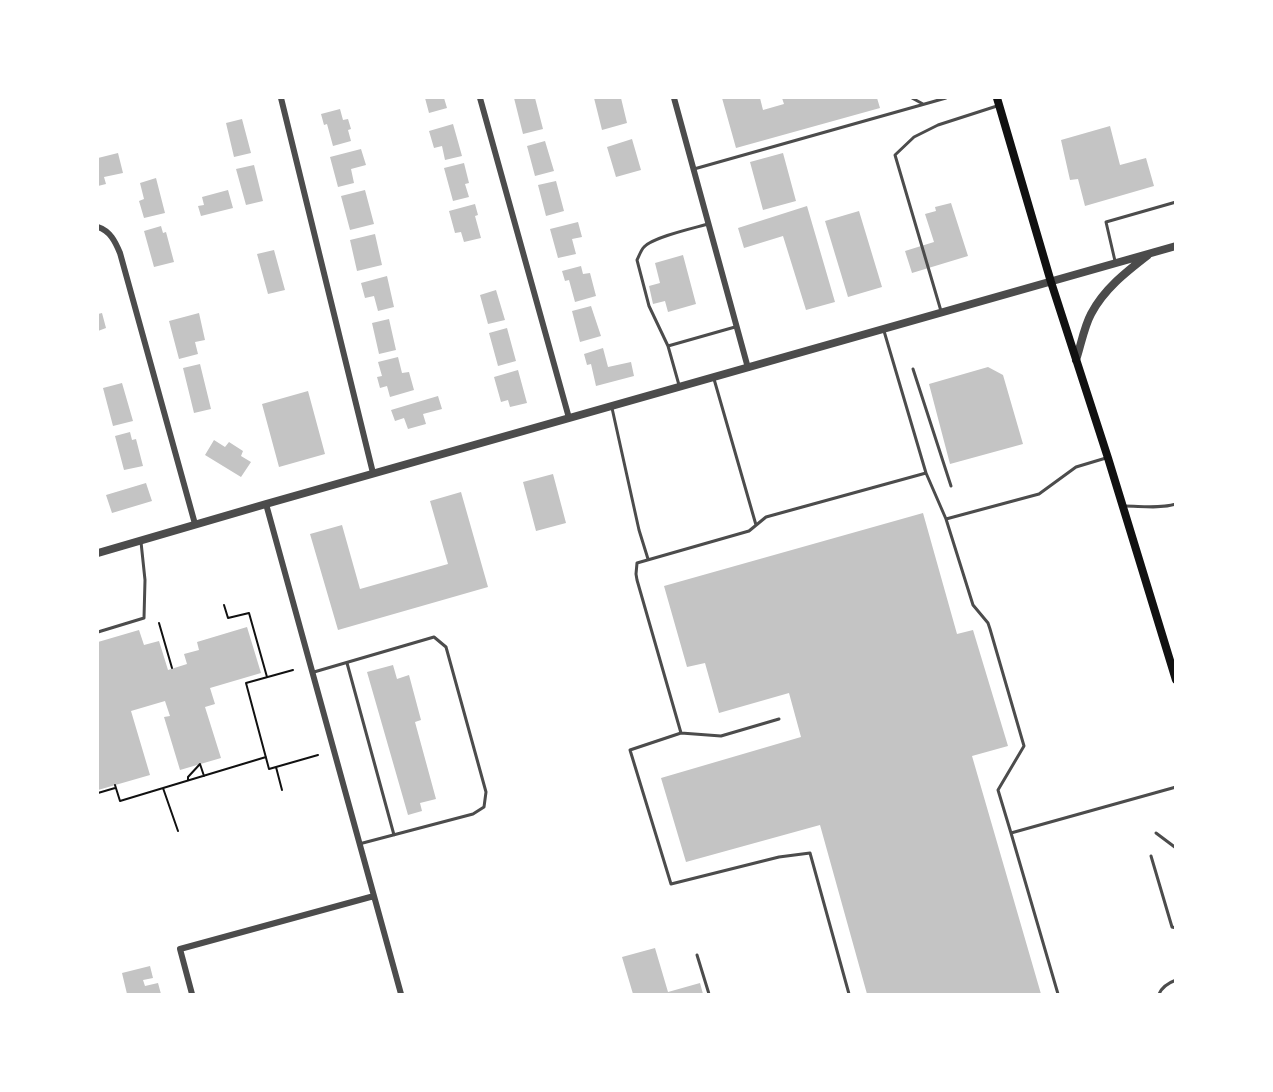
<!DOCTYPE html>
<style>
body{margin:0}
#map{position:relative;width:1273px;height:1092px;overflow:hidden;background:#fff;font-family:Jost,sans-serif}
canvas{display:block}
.frame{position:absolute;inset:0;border:99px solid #fff;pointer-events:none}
</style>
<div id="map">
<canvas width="1273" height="1092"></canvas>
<div class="frame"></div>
</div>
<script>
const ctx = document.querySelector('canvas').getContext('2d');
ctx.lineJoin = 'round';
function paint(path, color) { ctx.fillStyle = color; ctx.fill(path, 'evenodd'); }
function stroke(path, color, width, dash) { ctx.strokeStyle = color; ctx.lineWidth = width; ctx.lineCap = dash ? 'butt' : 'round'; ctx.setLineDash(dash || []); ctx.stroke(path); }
const building = new Path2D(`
 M425,98H444L447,108L429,113Z
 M514,98H535L543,129L523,134Z
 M594,98H621L627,123L602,130Z
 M722,98H760L763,110L784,104L782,98H877L880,108L736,148Z
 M340,109L343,120L348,119L351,129L348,130L351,141L333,146L327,124L324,125L321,114Z
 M242,119L251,153L234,157L226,123Z
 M453,124L462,156L445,160L442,146L434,148L429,131Z
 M1110,126L1120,165L1146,158L1154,186L1085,206L1078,179L1070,180L1061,140Z
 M632,139L641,170L616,177L607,147Z
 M545,141L554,171L535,176L527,146Z
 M361,149L366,165L351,169L354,183L338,187L330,157Z
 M118,153L123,173L104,177L106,184L98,186V158Z
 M783,153L796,201L763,210L750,162Z
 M464,163L469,183L465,184L469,197L453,201L444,168Z
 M254,165L263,201L246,205L236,169Z
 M156,178L165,213L144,218L139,201L144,199L140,183Z
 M556,181L564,211L546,216L538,185Z
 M228,190L233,208L201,216L198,206L204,205L202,197Z
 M365,190L374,224L350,230L341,196Z
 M951,203L968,256L912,273L905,251L934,242L925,214L936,211L935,207Z
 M475,204L478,215L475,216L481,238L464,242L461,232L455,233L449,211Z
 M807,206L835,302L806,310L783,236L744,248L738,228Z
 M859,211L882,287L848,297L825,221Z
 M578,222L582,237L572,239L576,254L558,258L550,229Z
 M161,226L163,233L166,232L174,262L154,267L144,231Z
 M375,234L382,265L357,271L350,240Z
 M274,250L285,290L268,294L257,254Z
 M683,255L696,304L668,312L665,301L653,304L649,286L660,283L655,263Z
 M581,266L583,274L590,273L596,296L575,302L569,280L565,281L562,271Z
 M387,276L394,307L378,311L374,296L365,298L361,283Z
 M496,290L505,320L488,324L480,295Z
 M591,306L601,336L580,342L572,311Z
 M102,313L106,328L98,331V314Z
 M199,313L205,340L195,342L198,354L179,359L169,321Z
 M389,319L396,350L379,354L372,323Z
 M507,328L516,361L498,366L489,333Z
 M603,348L608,367L631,362L634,376L596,386L591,364L587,365L584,354Z
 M398,357L402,373L409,372L414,390L390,397L387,386L380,388L377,377L382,376L378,362Z
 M200,364L211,409L194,413L183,368Z
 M988,367L1003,375L1023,444L950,464L929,384Z
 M518,370L527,403L510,407L508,400L501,402L494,377Z
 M122,383L133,421L113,426L103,388Z
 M308,391L325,454L279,467L262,404Z
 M438,396L442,409L423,414L426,424L408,429L404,418L395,421L391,410Z
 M130,432L132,440L136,439L143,466L124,470L115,436Z
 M214,440L225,447L229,442L243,451L241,456L251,462L241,477L205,455Z
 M553,474L566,523L536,531L523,482Z
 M146,483L152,501L112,513L106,495Z
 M461,492L488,587L338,630L310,534L342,525L360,589L448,564L430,501Z
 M923,513L957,634L973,630L1008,746L972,756L1041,994H867L820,825L686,862L661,778L801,737L789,693L719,713L705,663L687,667L664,586Z
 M247,627L261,673L210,688L215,704L205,707L221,758L180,770L164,717L170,716L165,701L131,711L150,775L98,790V642L139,630L144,645L159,641L168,670L187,664L184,654L199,650L197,642Z
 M393,665L397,679L409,675L421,720L415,722L436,799L420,803L422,811L408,815L367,672Z
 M655,948L668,992L700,983L703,994H633L622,957Z
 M150,966L153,978L143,980L145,986L158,983L161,994H127L122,973Z`);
const path = new Path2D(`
 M224,605L228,618L249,613L267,677
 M159,623L172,668
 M293,670L246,683L269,769L318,755
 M276,767L282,790
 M188,780V777L200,764L204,776
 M115,785L120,801L266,757
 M163,788L178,831
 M98,793L115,788`);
const service = new Path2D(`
 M912,98L923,104
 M694,169L946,98
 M1115,261L1106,222L1176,202
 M941,311L895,155L914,137L938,125L997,106
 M884,331L926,473L946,519L1039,494L1076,467L1106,458
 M668,346L649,306L637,260C639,256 641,250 644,247C653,237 694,228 708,224
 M913,369L951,486
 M714,379L756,525
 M679,385L668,346L735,327
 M612,408L639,530L648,559
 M1124,506C1141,506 1159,509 1176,504
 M946,519L973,605L988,623L990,629L1024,746L998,790L1011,833
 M98,632L144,618L145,580L141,542
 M347,663L394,835
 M314,672L434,637L446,647L486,792L484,807L473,814L359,844
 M681,733L721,736L779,719
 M1156,833L1176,848
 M1151,856L1172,927L1176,928
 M697,955L709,994
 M849,994L810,853L779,857L671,884L630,750L681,733L637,580L636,574L637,563L749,531L766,517L926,473
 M1058,994L1011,833L1176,787
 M1159,994C1162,987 1168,983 1176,980`);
const minor = new Path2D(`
 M281,98L373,473
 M480,98L569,418
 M674,98L748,368
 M98,227C110,231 115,241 120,253L195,524
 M266,504L401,994
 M192,994L180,949L374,896`);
const tertiary = new Path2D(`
 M1076,360C1081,345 1084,327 1091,314C1104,289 1126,272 1148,255
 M98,553L266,504L1176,246`);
const secondary = new Path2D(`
 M997,98L1051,282L1108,458L1176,680`);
paint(building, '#c4c4c4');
stroke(path, '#111', 2);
stroke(service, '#4c4c4c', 3);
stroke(minor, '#4c4c4c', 6);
stroke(tertiary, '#4c4c4c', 8);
stroke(secondary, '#111', 8);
</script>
